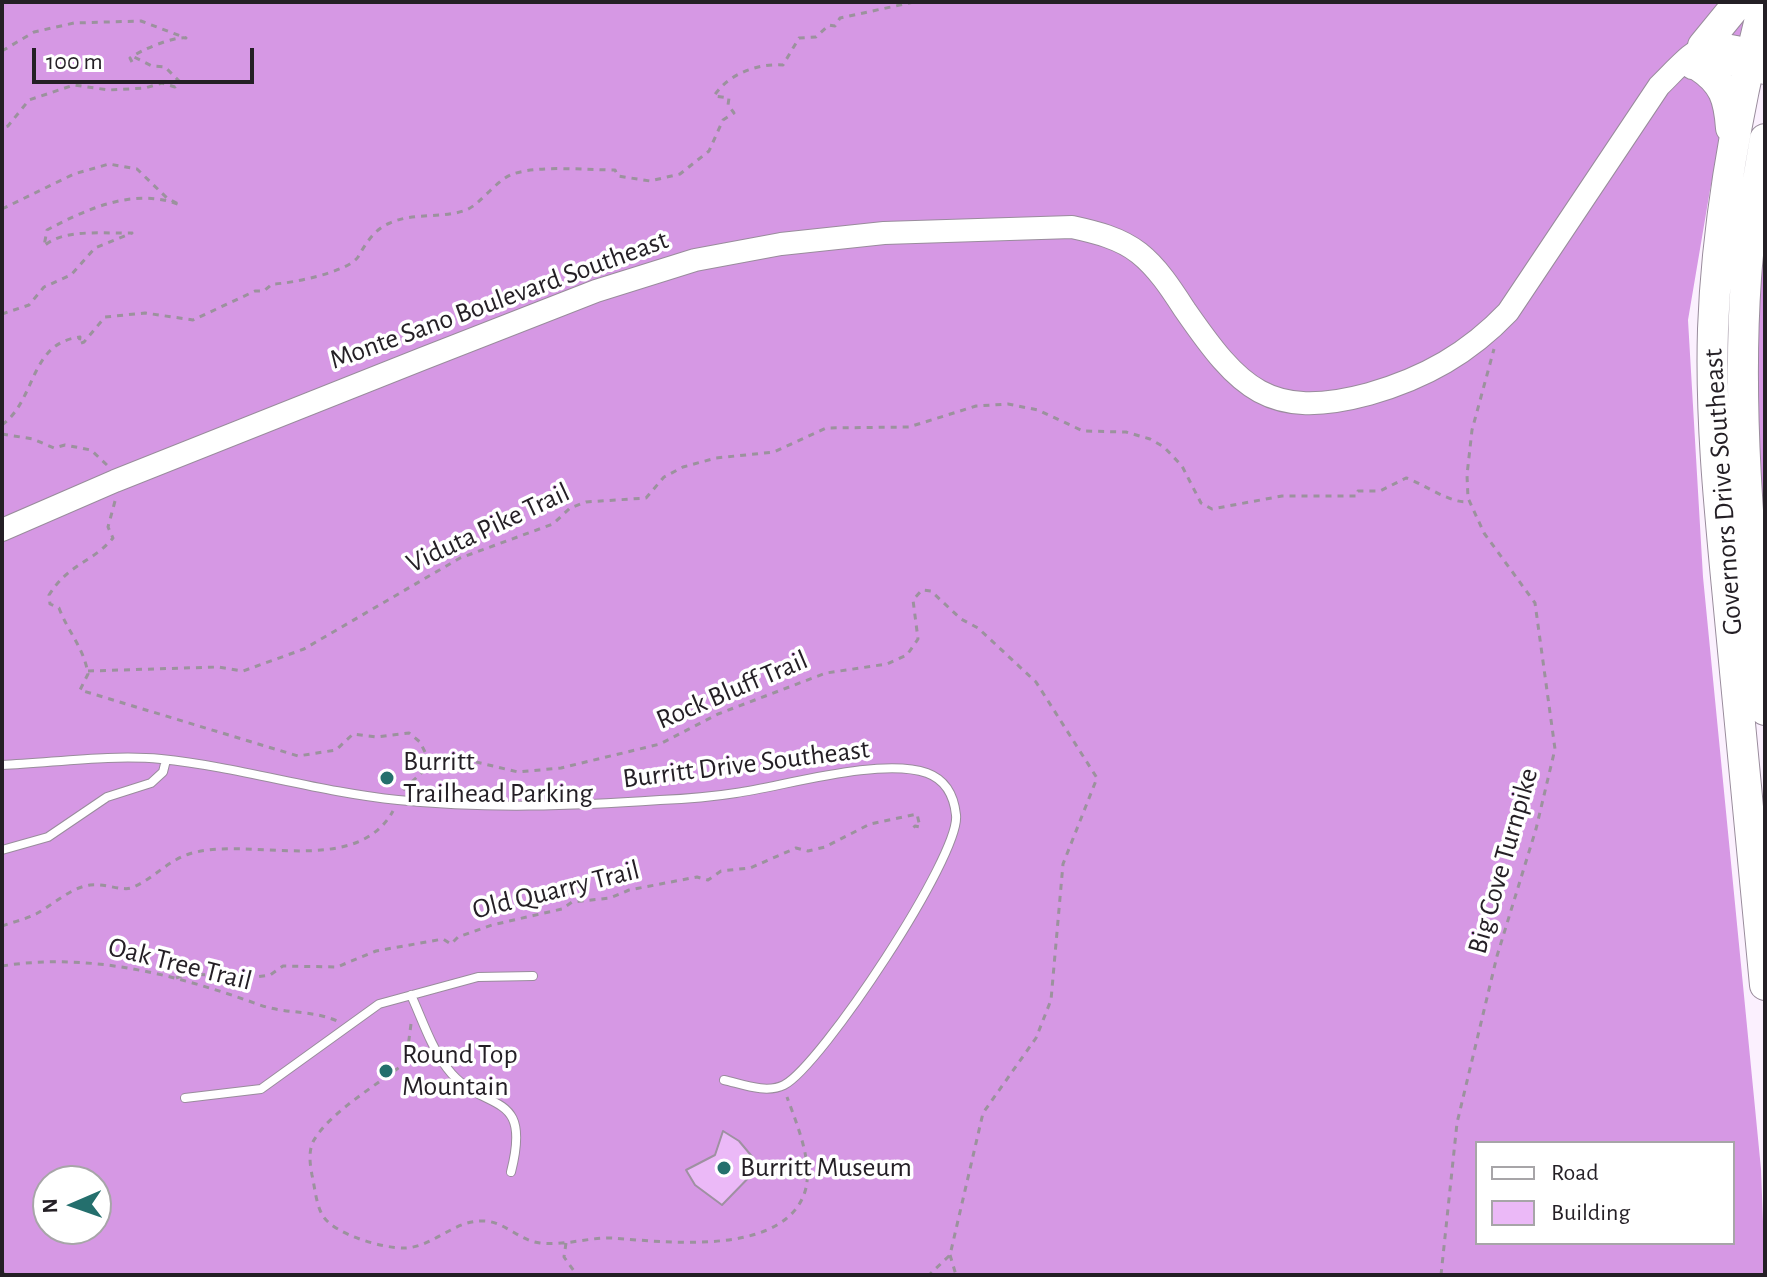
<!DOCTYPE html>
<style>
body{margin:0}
#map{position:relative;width:1767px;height:1277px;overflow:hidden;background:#fbf0fe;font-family:"Alegreya Sans",sans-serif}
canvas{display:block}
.frame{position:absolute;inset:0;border:4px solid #241f25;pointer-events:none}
.legend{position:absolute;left:1475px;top:1141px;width:260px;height:104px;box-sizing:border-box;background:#fff;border:2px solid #a7a5a8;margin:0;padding:10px 14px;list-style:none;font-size:24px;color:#241f25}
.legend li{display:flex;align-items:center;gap:16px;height:40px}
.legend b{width:40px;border:2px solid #a7a5a8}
.north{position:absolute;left:32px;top:1165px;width:80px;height:80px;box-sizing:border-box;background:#fff;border:2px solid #a7a5a8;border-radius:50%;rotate:268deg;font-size:22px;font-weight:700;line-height:32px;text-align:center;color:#241f25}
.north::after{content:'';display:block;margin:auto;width:28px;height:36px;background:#246f6d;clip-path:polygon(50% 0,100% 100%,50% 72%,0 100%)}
.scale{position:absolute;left:32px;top:48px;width:222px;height:36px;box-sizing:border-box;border:4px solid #241f25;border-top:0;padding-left:10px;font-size:24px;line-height:28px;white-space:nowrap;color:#241f25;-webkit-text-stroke:6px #fff;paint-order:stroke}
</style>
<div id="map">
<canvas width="1767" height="1277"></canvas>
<div class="frame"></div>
<ul class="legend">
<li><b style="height:10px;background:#fff"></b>Road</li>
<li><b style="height:22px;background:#ebb9f7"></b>Building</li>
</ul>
<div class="north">N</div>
<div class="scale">100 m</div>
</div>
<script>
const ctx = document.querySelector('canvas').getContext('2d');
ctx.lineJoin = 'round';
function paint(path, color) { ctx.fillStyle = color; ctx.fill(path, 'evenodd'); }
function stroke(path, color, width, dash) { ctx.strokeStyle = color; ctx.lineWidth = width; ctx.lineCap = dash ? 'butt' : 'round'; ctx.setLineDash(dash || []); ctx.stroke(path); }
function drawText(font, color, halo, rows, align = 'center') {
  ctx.font = font + ' "Alegreya Sans",sans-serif'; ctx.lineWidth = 7; ctx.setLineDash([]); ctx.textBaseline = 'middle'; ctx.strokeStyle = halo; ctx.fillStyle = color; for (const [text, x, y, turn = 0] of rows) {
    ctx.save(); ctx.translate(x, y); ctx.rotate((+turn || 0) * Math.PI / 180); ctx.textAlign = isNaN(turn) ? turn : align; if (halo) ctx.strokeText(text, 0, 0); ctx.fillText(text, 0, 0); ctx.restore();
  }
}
const forest = new Path2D(`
 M2,2H1750L1710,190L1688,320L1703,577L1761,1169L1765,1275H2ZM1477,1143H1733V1243H1477ZM48,1181H96V1229H48Z
 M1765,139V667L1757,621L1755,197Z`);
const building = new Path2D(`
 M723,1131L739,1141L760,1166L722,1205L695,1185L686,1170L715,1155Z`);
const path = new Path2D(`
 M924,2H933
 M2,51L34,32L74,23L141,21L186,38C174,36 141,50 130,58L132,62L134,57L152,66L165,67L180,82L175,87L162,83L145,88L109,90L74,85L29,100L8,126L2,128
 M2,209L74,174L109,164L137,169L167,198L180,205C136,187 88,208 47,230L44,246C64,228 106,234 132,233L95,248L71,275L44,287L29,305L2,314
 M2,425C37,399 29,343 80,337L79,344L84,342L105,317L145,313L193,320L255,291H264L272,284C290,284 348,272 358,257C365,245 374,229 390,223C414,212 442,219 466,210C480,205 497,179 513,174C539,165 585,170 615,170L618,176L650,181L680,174L709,151L723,120L734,113L728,105L729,98L714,96C728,74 758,63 783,65L799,38L816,37L829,25L835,26L840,18L914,2
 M2,434L33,439L54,448L65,445L91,450L108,466
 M115,501L108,527L113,538C92,563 69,563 49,595L50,604L59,608C68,632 84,648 88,674L80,690L298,756L336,750L353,734L376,737L409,733L420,742L431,764
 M88,671L218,667L243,671L304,649L460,558L553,524L570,508L586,502L646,498L664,477L683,467L716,458L774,452L826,428L909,427L976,406L1008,404L1038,410L1083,431L1126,432L1150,439L1164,447L1182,466L1201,503L1212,509L1282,496H1357L1358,491H1380L1406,478C1425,484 1453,506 1470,501
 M403,790L431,764L444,759L472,761L518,772L561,768L660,744L718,714L826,673L887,664L907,655L918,639L913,600L922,590L931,591L961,619L978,628L1036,682L1097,778L1063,864L1051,1000L1036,1038L983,1113L950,1255L929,1275
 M2,926C13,922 26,919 36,914C54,904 70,888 90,885C103,883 122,891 131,888C152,880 167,861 189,854C247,835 355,879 393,811
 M2,966C91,952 177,975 260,1005C285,1014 313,1010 337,1021
 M176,978L186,974L255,977L270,975L283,966L337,967L376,951L443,939L451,944L458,937L492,925L562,909L572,902L610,898L629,890L697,877L708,880L721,871L750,868L796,848L808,851L825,847L870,824L917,814L920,827L915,826L911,830
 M411,1024L406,1062C379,1084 331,1111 314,1140C308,1150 310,1165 312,1175C315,1188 316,1205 323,1216C335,1235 385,1249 406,1248C435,1246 455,1219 485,1221C505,1222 520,1241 540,1243C565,1246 589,1237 613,1238C664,1242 777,1256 803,1197C816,1168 797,1125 787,1097
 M566,1243L564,1257L574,1271L571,1275
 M950,1255L956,1275
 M2,1271L5,1275
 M1441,1275L1457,1123L1497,956L1536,829L1555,749L1535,603L1484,533L1468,498L1467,475L1472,430L1494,349`);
const lane = new Path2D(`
 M2,765C52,763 111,754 161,759C240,767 318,792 398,800C485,809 573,806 660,800C685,799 711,797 736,793C785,786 881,757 927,773C946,780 954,796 956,815C961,855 821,1066 784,1085C766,1094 742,1084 724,1080
 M2,850L48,837L107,797L151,783L163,772L166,760
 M411,995C422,1019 431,1047 447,1068C482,1115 533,1086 511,1172
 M185,1098L261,1089L379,1004L478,977L533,976`);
const secondary = new Path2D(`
 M1692,68L1726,63L1765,73
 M2,530L115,481L422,359L596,291L695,260L781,244L884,233L1072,227C1095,232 1120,238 1139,253C1158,268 1172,290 1185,310C1239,388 1269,421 1369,394C1425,378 1469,353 1508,312L1659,86C1703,42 1702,37 1765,54`);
const highway = new Path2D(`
 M1764,2C1737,110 1717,218 1713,329C1710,426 1721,523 1730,619C1742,741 1753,863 1765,985
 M1703,46L1739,2
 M1699,66C1724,82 1729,99 1731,128
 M1765,139C1757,185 1749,232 1746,278C1736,421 1752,567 1765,710`);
const markers = [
 [387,778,8,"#246f6d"],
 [386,1071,8,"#246f6d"],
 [724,1168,8,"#246f6d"]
];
const streetNames = [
 ["Monte Sano Boulevard Southeast",499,300,-20],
 ["Governors Drive Southeast",1723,492,-94],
 ["Viduta Pike Trail",488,528,-25],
 ["Rock Bluff Trail",732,690,-23],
 ["Burritt Drive Southeast",746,764,-7],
 ["Big Cove Turnpike",1503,861,-74],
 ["Old Quarry Trail",556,890,-14],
 ["Oak Tree Trail",180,964,14]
];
const poiNames = [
 ["Burritt",403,762],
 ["Trailhead Parking",403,794],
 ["Round Top",402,1055],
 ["Mountain",402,1087],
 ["Burritt Museum",740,1168]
];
paint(forest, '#d698e4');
paint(building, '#ebb9f7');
stroke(building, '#9e91a1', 2);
stroke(lane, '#998c9c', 10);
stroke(secondary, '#998c9c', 24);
stroke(highway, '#998c9c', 32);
stroke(path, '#9b929d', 3, [6, 6]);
stroke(lane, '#fff', 8);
stroke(secondary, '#fff', 22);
stroke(highway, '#fff', 30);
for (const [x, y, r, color] of markers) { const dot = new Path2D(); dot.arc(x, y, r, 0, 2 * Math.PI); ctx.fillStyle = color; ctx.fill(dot); stroke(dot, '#fff', 3); }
drawText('28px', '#241f25', '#fff', streetNames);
drawText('28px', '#241f25', '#fff', poiNames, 'left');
</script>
